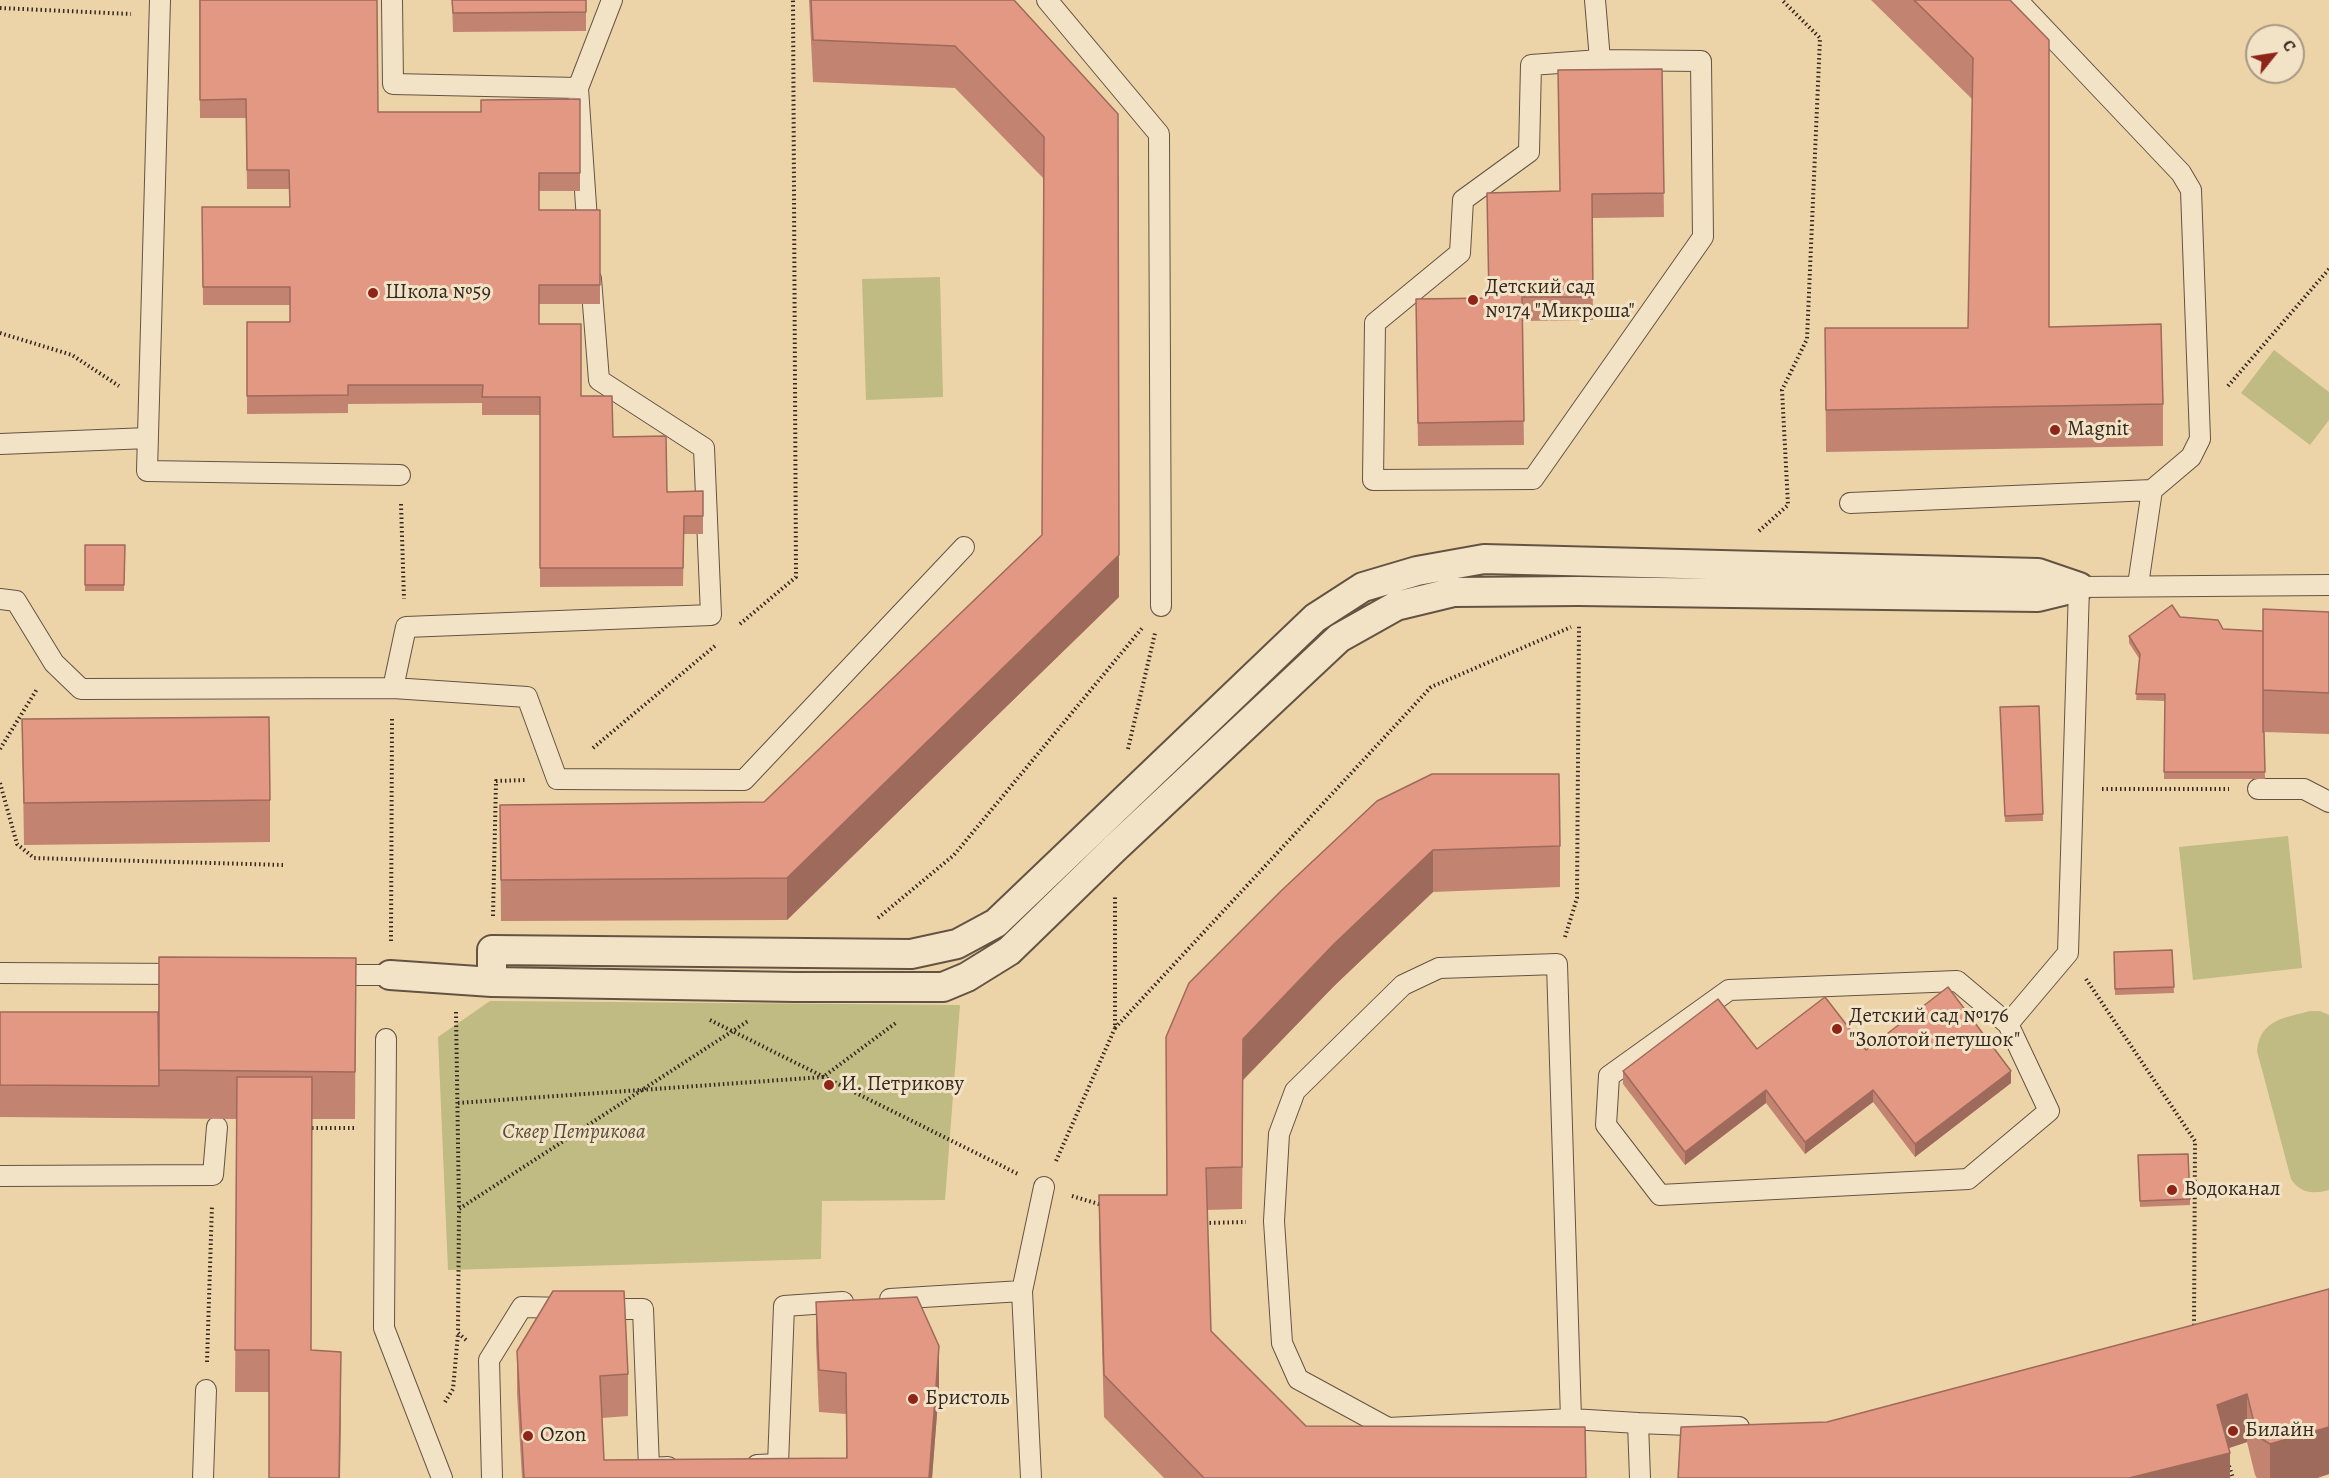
<!DOCTYPE html>
<meta charset="utf-8">
<style>
body{margin:0}
#map{position:relative;width:2329px;height:1478px;overflow:hidden;background:#edd4a8;font-family:Alegreya,serif}
canvas{display:block}
.north{position:absolute;left:2245px;top:24px;width:60px;height:60px;box-sizing:border-box;background:#f3e3c6;border:2px solid #a79884;border-radius:50%;rotate:60deg;font-size:16px;font-weight:700;line-height:24px;text-align:center;color:#352821}
.north::after{content:'';display:block;margin:auto;width:21px;height:27px;background:#8f2418;clip-path:polygon(50% 0,100% 100%,50% 72%,0 100%)}
</style>
<div id="map">
<canvas width="2329" height="1478"></canvas>
<div class="north">С</div>
</div>
<script>
const ctx = document.querySelector('canvas').getContext('2d');
ctx.lineJoin = 'round';
function paint(path, color) { ctx.fillStyle = color; ctx.fill(path, 'evenodd'); }
function stroke(path, color, width, dash) { ctx.strokeStyle = color; ctx.lineWidth = width; ctx.lineCap = dash ? 'butt' : 'round'; ctx.setLineDash(dash || []); ctx.stroke(path); }
function drawText(font, color, halo, rows, align = 'center') {
  ctx.font = font + ' Alegreya,serif'; ctx.lineWidth = 6; ctx.setLineDash([]); ctx.textBaseline = 'middle'; ctx.strokeStyle = halo; ctx.fillStyle = color; for (const [text, x, y, turn = 0] of rows) {
    ctx.save(); ctx.translate(x, y); ctx.rotate((+turn || 0) * Math.PI / 180); ctx.textAlign = isNaN(turn) ? turn : align; if (halo) ctx.strokeText(text, 0, 0); ctx.fillText(text, 0, 0); ctx.restore();
  }
}
const green = new Path2D(`
 M940,277L943,397L866,400L862,279Z
 M2274,350L2329,392V420L2310,445L2241,393Z
 M2288,836L2302,968L2193,980L2179,847Z
 M490,1001L960,1005L945,1200L822,1201L821,1259L448,1270L438,1037Z
 M2310,1011H2320L2329,1015V1190C2313,1194 2301,1194 2291,1179L2257,1051C2260,1019 2285,1018 2310,1011Z`);
const path = new Path2D(`
 M0,8L131,14
 M0,333L72,355L119,386
 M2228,386L2329,269
 M401,504L404,599
 M1759,531L1788,505L1782,390L1807,339L1820,38L1782,0
 M740,624L796,577L793,0
 M593,748L716,645
 M0,749L37,689
 M1128,749L1155,633
 M0,783L17,844L34,858L283,865
 M2102,789H2229
 M493,916L496,781L525,780
 M878,918L954,855L1143,627
 M1565,937L1577,898L1579,626
 M391,941L392,718
 M2086,979L2195,1141L2194,1328
 M456,1012L459,1208
 M710,1020L1018,1174
 M1115,1028L1431,687L1571,627
 M458,1103L823,1077L897,1022
 M312,1128H355
 M1056,1161L1115,1028V896
 M1072,1196L1102,1205
 M1205,1223L1246,1222
 M466,1340L458,1333L459,1209L748,1021
 M207,1362L212,1205
 M445,1402L453,1389L458,1334
 M2229,1466L2233,1478`);
const service = new Path2D(`
 M160,0L147,471L400,475
 M392,0L393,84L578,88
 M1047,0L1159,134L1161,606
 M1595,0L1600,60
 M2017,0L2181,173L2191,190L2200,439L2191,457L2152,490L2138,585
 M1600,60L1701,61L1703,237L1533,479L1373,480L1375,323L1460,253L1463,200L1529,152L1531,65Z
 M588,235L578,88L612,0
 M0,444L148,438
 M1850,503L2152,490
 M0,599L16,601L54,663L81,689L393,688L527,697L557,779L744,780L964,547
 M393,688L406,627L711,615L704,448L599,380L591,279
 M2258,789H2304L2329,802
 M0,973L184,974
 M330,975H390
 M2008,1024L1957,981L1729,990L1609,1076L1606,1125L1660,1195L1968,1179L2049,1111L2008,1024L2068,953L2079,587L2329,585
 M386,1039L384,1328L442,1478
 M0,1176L213,1175L217,1127
 M890,1299L1022,1291
 M600,1309H643L649,1468L668,1467
 M1571,1419L1388,1428L1298,1379L1282,1343L1274,1221L1279,1134L1295,1091L1403,985L1439,968L1557,964L1571,1419L1638,1423
 M757,1465L778,1464L784,1306L843,1302
 M203,1478L206,1390
 M492,1478L489,1360L522,1307L568,1308
 M1031,1478L1022,1291L1044,1187
 M1640,1478L1638,1423L1739,1427`);
const pedestrian = new Path2D(`
 M390,975L492,982V950L911,954L957,944L996,923L1315,618L1363,587L1417,571L1484,559L2038,573L2079,587L2038,597L1579,591L1454,592L1396,606L1339,638L1115,848L1009,951L967,977L943,987H795L492,982`);
const wall = new Path2D(`
 M199,0L378,112H481L580,99V191H539V210H600V304H539V324L581,396L613,437L667,492L703,491V534H684L683,586L540,587V415H482V403L348,404V413L247,414V322H290V305H203L202,207H290L289,189H247L246,118H200Z
 M452,0H586V31L453,32Z
 M809,0H1014L1118,114L1119,597L787,920L501,921L500,805L764,802L1042,535L1044,179L955,88L813,82Z
 M1871,0H2010L2049,327L2163,404V446L1826,452L1825,328H1968L1972,99Z
 M1662,69L1664,217L1592,218L1593,320L1522,321L1524,445L1418,446L1416,323L1489,298L1560,191Z
 M85,545H125L124,591H85Z
 M2329,612V734L2264,732L2265,779H2164L2165,701L2136,700L2140,660L2129,643V636L2180,617L2223,629L2263,631Z
 M2039,706L2043,821L2005,822L2000,707Z
 M22,719L270,800V842L24,845Z
 M1377,801L1560,846V887L1433,892L1334,986L1243,1080L1242,1209L1207,1210L1211,1331L1306,1426L1586,1478H1164L1104,1417L1099,1236V1195H1167Z
 M2172,950L2174,993L2115,995L2114,952Z
 M159,957L356,958L355,1119H312L311,1350L341,1394L340,1478H269V1392H235L237,1119L0,1117V1012H158Z
 M1757,1049L1866,1050L2011,1083L1915,1157L1873,1102L1805,1154L1766,1103L1685,1165L1623,1084V1071Z
 M2138,1155L2190,1199V1205L2140,1207Z
 M2329,1289V1474L2317,1478H2257L2255,1475L2247,1442L2229,1448L2230,1478L1827,1422Z
 M816,1302L939,1388L932,1478H522L517,1393V1351L628,1374V1416L602,1418L604,1460L846,1458V1414L819,1412L816,1343Z`);
const shadedWall = new Path2D(`
 M1119,555V597L787,920V878Z
 M1433,850V892L1334,986L1243,1080L1242,1209L1243,1039L1334,944Z
 M2011,1071V1083L1915,1157V1144Z
 M1766,1090V1103L1685,1165V1152Z
 M1873,1090V1102L1805,1154V1142Z
 M939,1346V1388L932,1478H929Z
 M341,1352L340,1478H339Z
 M2247,1394V1442L2217,1452V1405Z
 M2329,1427V1474L2317,1478H2270V1444Z
 M2230,1453V1478H2129Z`);
const building = new Path2D(`
 M200,0H377L378,112H481V100L580,99V173H539V210H600V285H539V324H581V396H612L613,437L666,436L667,492L703,491V516H684L683,568H540V397H482L483,385H348V395L247,396V322H290V287H203L202,207H290L289,170H247L246,99L200,100Z
 M452,0H586V12L453,13Z
 M811,0H1014L1118,114L1119,555L787,878L501,880L500,805L764,802L1042,535L1044,137L955,46L813,40Z
 M1914,0H2010L2049,40V327L2161,324L2163,404L1826,410L1825,328H1968L1973,58Z
 M1662,69L1664,193L1592,194L1593,297H1522L1524,421L1418,423L1416,299L1489,298L1487,193L1560,191L1558,70Z
 M85,545H125L124,585H85Z
 M2172,605L2180,617L2218,620L2223,629L2263,631V732H2264L2265,772H2164L2165,694H2136L2140,654L2129,636Z
 M2263,609L2329,612V693L2263,690Z
 M2039,706L2043,814L2005,816L2000,707Z
 M269,717L270,800L24,803L22,719Z
 M1432,774H1559L1560,846L1433,850L1334,944L1243,1039L1242,1167L1206,1168L1211,1331L1306,1426L1585,1427L1586,1478H1204L1104,1375L1099,1195H1167L1166,1037L1189,983L1282,890L1377,801Z
 M2172,950L2174,987L2115,989L2114,952Z
 M159,957L356,958L355,1072L159,1070Z
 M1948,987L2011,1071L1915,1144L1873,1090L1805,1142L1766,1090L1685,1152L1623,1071L1718,999L1757,1049L1825,997L1866,1050Z
 M0,1012H158L159,1086L0,1085Z
 M237,1077H312L311,1350L341,1352L339,1478H269V1350H235Z
 M2188,1154L2190,1199L2140,1201L2138,1155Z
 M2329,1289V1427L2270,1444L2262,1439L2255,1427L2247,1394L2217,1405L2230,1453L2129,1478H1678L1681,1427L1827,1422Z
 M553,1291H624L628,1374L600,1376L604,1460L847,1458L846,1373L819,1370L816,1302L917,1297L939,1346L929,1478H524L517,1351Z`);
const markers = [
 [373,293,6,"#8f2418"],
 [1473,300,6,"#8f2418"],
 [2055,430,6,"#8f2418"],
 [1837,1029,6,"#8f2418"],
 [829,1085,6,"#8f2418"],
 [2172,1190,6,"#8f2418"],
 [913,1399,6,"#8f2418"],
 [2233,1431,6,"#8f2418"],
 [528,1436,6,"#8f2418"]
];
const poiNames = [
 ["Детский сад",1485,288],
 ["№174 \"Микроша\"",1485,312],
 ["Школа №59",385,293],
 ["Magnit",2067,430],
 ["Детский сад №176",1849,1017],
 ["\"Золотой петушок\"",1849,1041],
 ["И. Петрикову",841,1085],
 ["Водоканал",2184,1190],
 ["Бристоль",925,1399],
 ["Билайн",2245,1431],
 ["Ozon",540,1436]
];
const parkNames = [
 ["Сквер Петрикова",574,1133]
];
paint(green, '#bfbb83');
stroke(service, '#635343', 22);
stroke(pedestrian, '#635343', 32);
stroke(path, '#352821', 4, [1.5, 3]);
stroke(service, '#f3e3c6', 20);
stroke(pedestrian, '#f3e3c6', 28);
paint(wall, '#c28370');
paint(shadedWall, '#9e6a5b');
paint(building, '#e29882');
stroke(building, '#9e6a5b', 1.5);
for (const [x, y, r, color] of markers) { const dot = new Path2D(); dot.arc(x, y, r, 0, 2 * Math.PI); ctx.fillStyle = color; ctx.fill(dot); stroke(dot, '#f3e3c6', 2); }
drawText('21px', '#352821', '#f3e3c6', poiNames, 'left');
drawText('italic 21px', '#584d3a', '#f3e3c6', parkNames);
</script>
